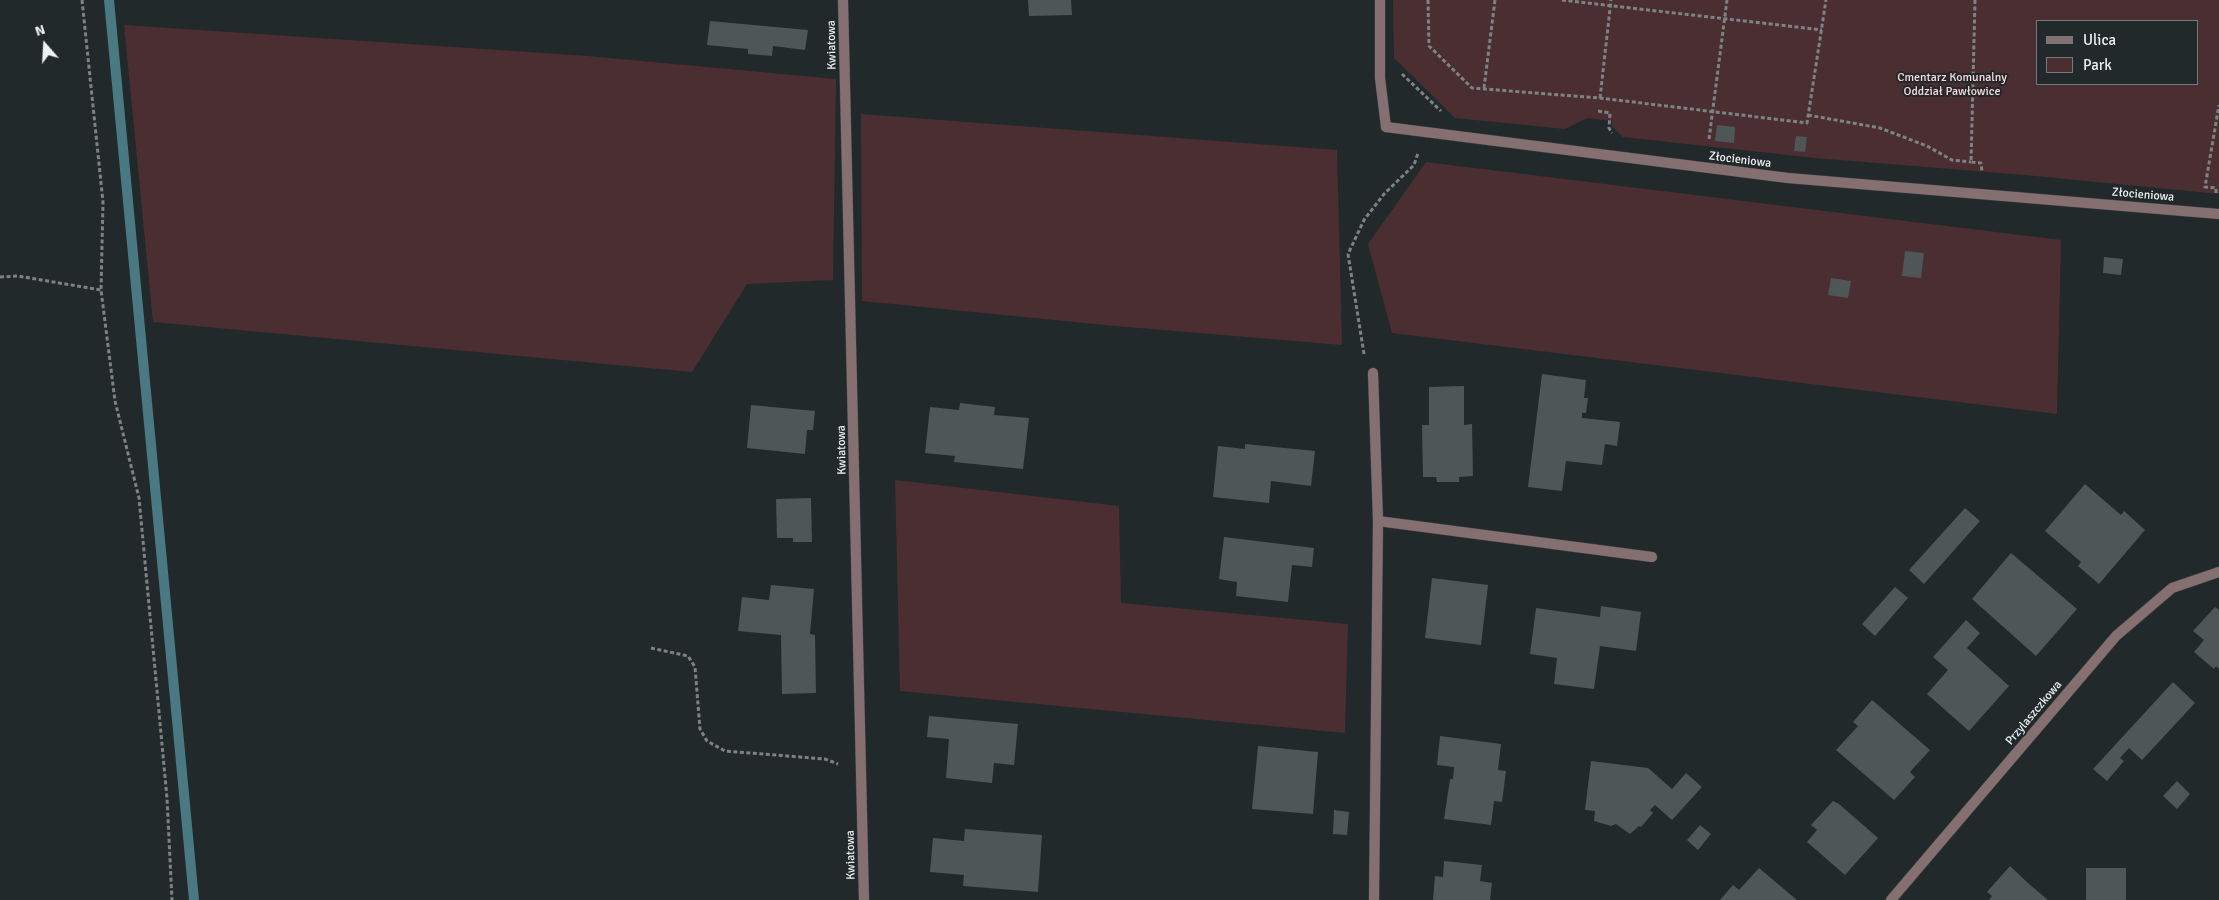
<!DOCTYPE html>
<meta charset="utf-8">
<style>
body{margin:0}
#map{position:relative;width:2219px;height:900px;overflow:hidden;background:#22292b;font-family:Signika,sans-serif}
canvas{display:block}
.legend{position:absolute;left:2036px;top:20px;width:162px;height:65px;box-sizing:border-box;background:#22292b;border:1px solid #74797b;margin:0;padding:6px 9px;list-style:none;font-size:15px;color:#eef2f4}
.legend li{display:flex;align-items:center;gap:10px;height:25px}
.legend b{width:25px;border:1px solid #74797b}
.north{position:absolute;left:20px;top:20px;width:50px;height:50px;-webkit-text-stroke:4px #22292b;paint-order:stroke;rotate:341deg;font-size:14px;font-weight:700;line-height:20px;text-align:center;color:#eef2f4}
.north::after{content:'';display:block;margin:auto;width:18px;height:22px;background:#eef2f4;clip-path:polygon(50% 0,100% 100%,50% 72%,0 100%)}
</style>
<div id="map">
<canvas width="2219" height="900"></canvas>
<ul class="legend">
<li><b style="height:6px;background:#866f71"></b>Ulica</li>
<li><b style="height:14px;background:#4a2e31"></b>Park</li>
</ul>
<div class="north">N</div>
</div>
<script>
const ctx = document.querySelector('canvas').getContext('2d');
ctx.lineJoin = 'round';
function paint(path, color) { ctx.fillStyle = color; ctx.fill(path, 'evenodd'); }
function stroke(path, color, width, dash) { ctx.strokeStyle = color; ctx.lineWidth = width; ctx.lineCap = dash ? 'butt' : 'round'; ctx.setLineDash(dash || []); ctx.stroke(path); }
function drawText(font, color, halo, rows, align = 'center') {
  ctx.font = font + ' Signika,sans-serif'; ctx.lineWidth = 4; ctx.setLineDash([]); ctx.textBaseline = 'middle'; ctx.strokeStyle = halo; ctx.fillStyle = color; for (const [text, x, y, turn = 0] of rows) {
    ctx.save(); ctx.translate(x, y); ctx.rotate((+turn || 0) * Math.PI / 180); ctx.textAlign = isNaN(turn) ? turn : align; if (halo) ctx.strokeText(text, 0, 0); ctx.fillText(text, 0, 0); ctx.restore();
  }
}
const green = new Path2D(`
 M1393,0H2219V194L2025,175L1815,158L1623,137L1612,127V121L1587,118L1565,129L1455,118L1394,58ZM2038,21H2198V84H2038Z
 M124,25L588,56L836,79L833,280L747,284L692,372L153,322Z
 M861,114L1337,150L1342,345L1115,326L862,301Z
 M1426,162L2061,240L2057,414L1392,333L1368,244Z
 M895,480L1119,506L1121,603L1348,624L1345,733L900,691Z`);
const stream = new Path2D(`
 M109,0L194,900`);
const building = new Path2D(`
 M1028,0H1071L1072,15L1029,16Z
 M710,21L808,30L805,50L773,46L772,56L748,54V49L707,45Z
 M1717,125L1735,127L1734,143L1715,141Z
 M1796,136L1807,137L1805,152L1794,151Z
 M1905,251L1924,253L1921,278L1902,276Z
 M2104,257L2123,259L2121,275L2103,273Z
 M1831,278L1851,281L1848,298L1828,295Z
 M1542,374L1586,380L1584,398H1588L1586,413H1582V418L1620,422L1617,446L1605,444L1602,465L1566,461L1562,491L1528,487Z
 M1464,386V425L1472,424L1473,476L1459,477V482H1437L1436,477H1423L1422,425H1429V387Z
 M960,403L995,407L994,415L1029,418L1023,469L954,462L955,456L925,453L930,407L959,410Z
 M751,405L815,411L813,430H807L805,454L747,448Z
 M1245,444L1315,451L1311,486L1271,481L1269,503L1213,497L1218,446L1245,449Z
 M2085,484L2121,515L2124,511L2145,530L2099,584L2078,566L2081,562L2045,531Z
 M811,498L812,542H793V538H777L776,499Z
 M1965,508L1980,521L1924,584L1909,570Z
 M1224,537L1314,548L1312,567L1292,565L1288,602L1236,596L1237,582L1219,579Z
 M2011,553L2077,609L2036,656L1972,599Z
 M1432,578L1488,585L1481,645L1425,638Z
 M771,585L814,589L810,634L815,635L816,693L782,694L781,635L738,631L742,597L769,600Z
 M1895,587L1908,598L1875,636L1862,624Z
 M1601,606L1641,612L1636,651L1600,646L1594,689L1554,684L1557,658L1530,654L1536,608L1600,617Z
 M2215,607L2219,610V669L2216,666L2214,669L2194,652L2204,640L2193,631Z
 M1966,620L1980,633L1967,648L2009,686L1969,731L1927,694L1948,670L1933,657Z
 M2173,682L2195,703L2142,760L2129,748L2120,758L2124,761L2107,781L2093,769Z
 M1872,700L1930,750L1910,772L1915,777L1894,800L1836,750L1858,726L1853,722Z
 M929,716L1018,724L1014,765L994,763L992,783L946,778L949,739L927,737Z
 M1440,736L1501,744L1498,770L1506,771L1502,802L1494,801L1491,825L1444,819L1450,779H1453L1454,767L1437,765Z
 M1258,746L1318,752L1313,814L1252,809Z
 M1591,761L1648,768L1672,789L1686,773L1702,787L1672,820L1655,805L1650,810L1653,813L1641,827L1639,826L1630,834L1616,824L1611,826L1594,821L1595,811L1585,810Z
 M2177,781L2190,794L2177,809L2163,796Z
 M1833,801L1839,804L1878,838L1845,875L1807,842L1817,830L1811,825Z
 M1334,810L1349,812L1347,835L1333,834Z
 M1700,825L1711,834L1698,850L1687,840Z
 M965,829L1042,835L1038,892L963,886L964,875L930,872L933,838L964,841Z
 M1444,861L1482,865L1480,881L1492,883L1490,900H1433L1435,876L1443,877Z
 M2010,866L2029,884L2048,900H1989L1992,896L1987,892Z
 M1759,868L1797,900H1720L1733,885L1739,890Z
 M2086,868H2126V900H2086Z`);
const path = new Path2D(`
 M82,0L103,202L101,290L115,401L139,498L167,798L172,900
 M1428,0L1429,46L1472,88L1600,98L1807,123L1826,0
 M1562,0L1822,30
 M1975,0L1971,162L1981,163L1982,172
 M1402,74L1441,111
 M1484,88L1495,0
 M1600,98L1611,0
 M1598,111L1610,113L1609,128L1612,133
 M1808,115L1880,128L1927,146L1952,160L1971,162
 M1709,139L1727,0
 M2216,193V188L2205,187L2219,105
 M0,277L18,276L101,290
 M1364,354L1348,254L1364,220L1384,194L1414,165L1418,153
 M651,648L688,656L695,667L700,729L707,741L725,751L825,759L838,764`);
const lane = new Path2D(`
 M1380,0V78L1386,127
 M1378,521L1652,557`);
const street = new Path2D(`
 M843,0L864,900
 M1386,127L1788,178L2219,214
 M1373,373L1378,521L1374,900
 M1891,900L2116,636L2172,588L2219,572`);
const streetNames = [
 ["Kwiatowa",832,45,-91],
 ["Złocieniowa",1740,160,7],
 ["Złocieniowa",2143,195,5],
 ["Kwiatowa",842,450,-91],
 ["Przylaszczkowa",2034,713,-50],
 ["Kwiatowa",851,855,-91]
];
const parkNames = [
 ["Cmentarz Komunalny",1952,78],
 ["Oddział Pawłowice",1952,92]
];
paint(green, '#4a2e31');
stroke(stream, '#4a7883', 10);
paint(building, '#4e5658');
stroke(lane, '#3f4547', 11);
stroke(street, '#3f4547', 11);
stroke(path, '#7d8385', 3, [4, 2.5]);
stroke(lane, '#866f71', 10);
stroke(street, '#866f71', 10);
drawText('12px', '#eef2f4', '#22292b', streetNames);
drawText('12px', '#fad9db', '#22292b', parkNames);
</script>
